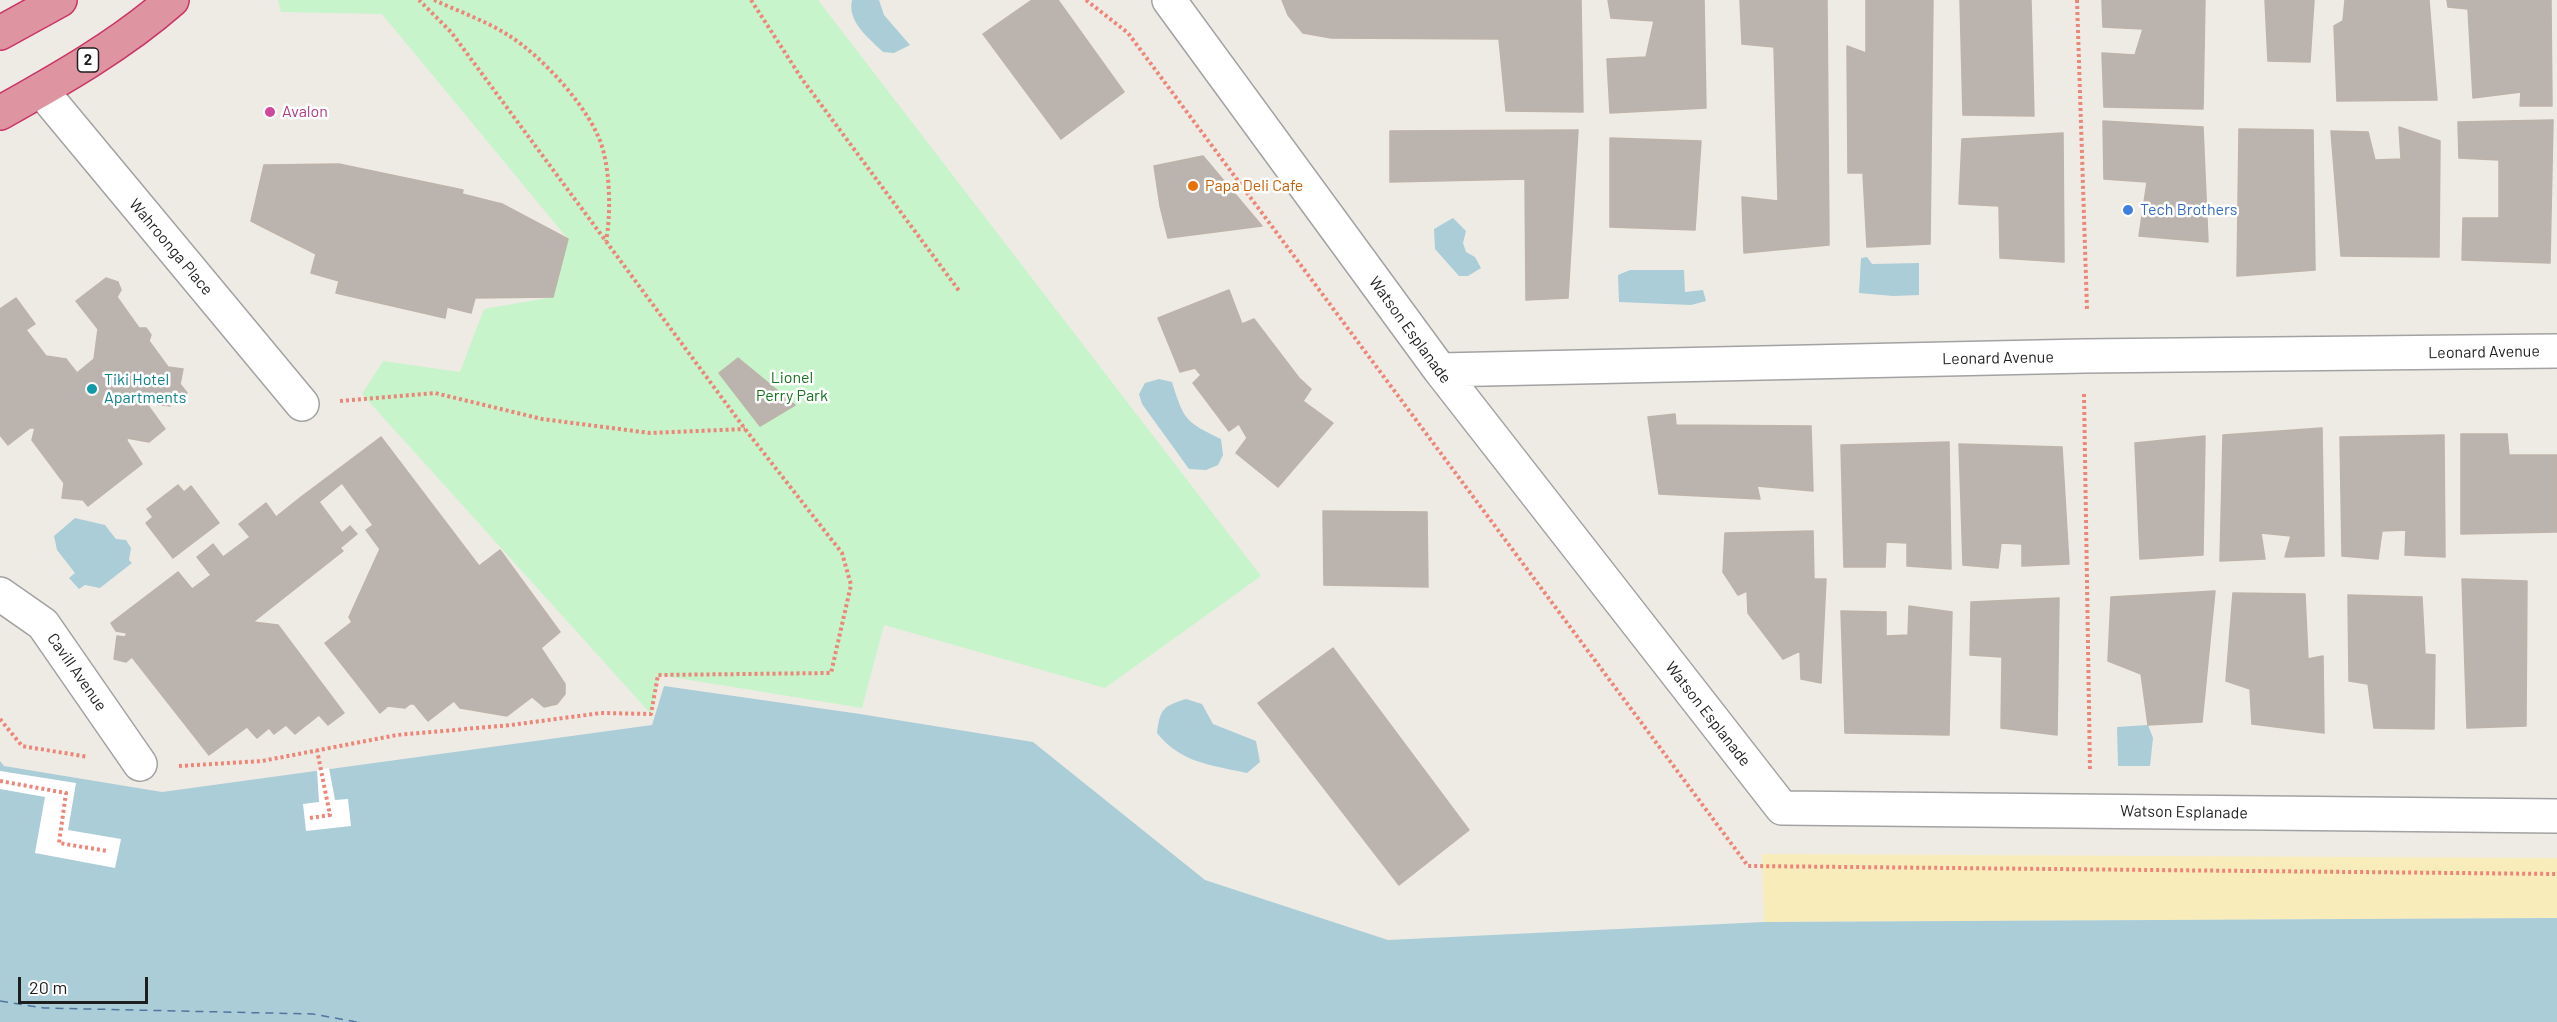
<!DOCTYPE html>
<style>
body{margin:0}
#map{position:relative;width:2557px;height:1022px;overflow:hidden;background:#eeebe5;font-family:Barlow,sans-serif}
canvas{display:block}
.scale{position:absolute;left:18px;top:977px;width:130px;height:27px;box-sizing:border-box;border:3px solid #1e1e1e;border-top:0;padding-left:8px;font-size:18px;line-height:21px;white-space:nowrap;color:#1e1e1e;-webkit-text-stroke:4px #fff;paint-order:stroke}
</style>
<div id="map">
<canvas width="2557" height="1022"></canvas>
<div class="scale">20 m</div>
</div>
<script>
const ctx = document.querySelector('canvas').getContext('2d');
ctx.lineJoin = 'round';
function paint(path, color) { ctx.fillStyle = color; ctx.fill(path, 'evenodd'); }
function stroke(path, color, width, dash) { ctx.strokeStyle = color; ctx.lineWidth = width; ctx.lineCap = dash ? 'butt' : 'round'; ctx.setLineDash(dash || []); ctx.stroke(path); }
function drawText(font, color, halo, rows, align = 'center') {
  ctx.font = font + ' Barlow,sans-serif'; ctx.lineWidth = 5; ctx.setLineDash([]); ctx.textBaseline = 'middle'; ctx.strokeStyle = halo; ctx.fillStyle = color; for (const [text, x, y, turn = 0] of rows) {
    ctx.save(); ctx.translate(x, y); ctx.rotate((+turn || 0) * Math.PI / 180); ctx.textAlign = isNaN(turn) ? turn : align; if (halo) ctx.strokeText(text, 0, 0); ctx.fillText(text, 0, 0); ctx.restore();
  }
}
const sand = new Path2D(`
 M1762,854L2557,858V918L1764,922Z`);
const park = new Path2D(`
 M278,0H818L1261,576L1105,688L884,625L862,708L659,675L651,714L362,394L383,361L460,372L484,309L553,297L568,239L382,14L281,12Z`);
const water = new Path2D(`
 M852,0H879L884,15L910,45L894,53L883,52C869,38 847,22 852,0Z
 M1453,218L1466,231L1463,243L1466,252L1475,257L1481,268L1468,276H1459L1435,249L1434,229Z
 M1867,257L1872,264L1919,263V295L1893,296L1859,293L1861,258Z
 M1630,270H1684L1685,292L1703,290L1706,301L1691,305L1619,302L1618,275Z
 M1159,379L1172,382C1184,421 1186,422 1221,439L1223,455L1218,465L1206,470L1189,469L1142,404L1139,394L1145,383Z
 M75,518L105,525L116,539L126,540L131,548L129,560L132,563L100,588L85,585L79,589L69,578L75,573L57,550L54,536Z
 M664,686L860,714L1033,742L1205,880L1388,940L1764,922L2557,918V1022H0V761L4,766L162,792L652,725Z
 M1186,699L1202,704L1213,724L1256,741L1260,762L1247,773C1211,765 1181,763 1157,733C1160,709 1163,706 1186,699Z
 M2148,725L2153,738L2150,766H2118L2117,727Z`);
const pier = new Path2D(`
 M329,768L335,800L348,799L351,826L306,831L303,804L319,802L317,770Z
 M0,771L76,783L68,830L121,839L115,868L35,853L45,797L0,789Z`);
const ferry = new Path2D(`
 M0,1001L44,1008L313,1014L357,1022`);
const building = new Path2D(`
 M1032,0H1058L1124,92L1061,139L983,34Z
 M1282,0H1581L1583,112L1506,111L1499,39L1331,38L1303,33L1288,15Z
 M1608,0H1704L1706,108L1610,113L1607,59L1646,57L1654,21L1611,18Z
 M1740,0H1827L1829,245L1744,253L1742,197L1778,201L1774,47L1742,44Z
 M1866,0H1933L1930,244L1867,247L1863,173H1848L1847,46L1866,53Z
 M1960,0H2031L2034,116L1963,115Z
 M2102,0H2205L2203,109L2104,107L2102,53L2135,55L2143,29L2103,27Z
 M2265,0H2314L2310,62L2268,61Z
 M2345,0H2429L2437,100L2337,101L2334,26L2343,21Z
 M2447,0H2551L2552,106H2520L2521,92L2473,98L2468,9L2448,7Z
 M2553,120L2550,263L2462,260L2463,218H2499V160L2459,158L2458,122Z
 M2103,121L2203,127L2208,242L2139,236L2147,182L2104,179Z
 M2399,127L2440,141L2439,257L2341,256L2331,131L2368,132L2375,160L2401,159Z
 M2239,129L2313,130L2315,270L2237,276Z
 M1578,130L1568,298L1526,300L1525,179L1390,182V131Z
 M2063,133L2064,262L2000,258L1999,206L1959,204L1962,139Z
 M1610,138L1701,141L1695,230L1610,227Z
 M1203,156L1262,226L1168,238L1160,206L1154,166Z
 M339,164L463,190L462,194L502,204L568,239L553,297L475,298L471,313L447,307L445,318L336,293L339,281L311,273L316,254L251,221L264,165Z
 M106,278L118,282L121,290L117,297L139,328H146L151,335L149,341L168,367L183,369L180,384L187,393L170,406L149,403V407L165,429L149,442L127,438V441L142,464L88,506L83,500L62,498L64,483L32,440L35,428H30L8,445L0,435V309L16,298L35,324L26,330L46,356L66,359L77,373L94,359L98,329L76,301Z
 M1229,290L1242,324L1254,319L1299,378L1311,389L1303,401L1333,423L1278,487L1236,453L1247,438L1239,424L1229,431L1193,383L1201,375L1195,368L1180,372L1158,318Z
 M738,358L795,405L760,426L719,373Z
 M1675,414L1676,425L1811,426L1813,491L1757,486L1760,499L1659,494L1648,417Z
 M2322,428L2324,556L2285,557L2291,536L2261,533L2265,559L2220,561L2223,435Z
 M2461,434H2507L2509,455H2557V532L2461,534Z
 M2444,435L2445,557L2405,555L2406,530L2382,531L2378,559L2342,556L2340,437Z
 M2205,436L2203,555L2140,559L2135,443Z
 M381,437L479,566L500,550L560,632L541,648L565,684V694L557,704L544,707L532,697L507,716L460,708L454,701L428,721L414,704H410L405,708L388,706L380,713L325,643L352,622L349,617L380,549L366,530L373,525L342,483L319,502L301,497Z
 M1949,442L1951,569L1907,566V543L1886,542L1885,567H1844L1841,445Z
 M1959,444L2062,447L2069,564L2022,566V544L2001,543L1998,568L1963,565Z
 M178,485L184,492L191,486L219,523L173,558L146,523L153,517L147,509Z
 M301,497L319,502L342,533L350,526L357,534L340,548L343,551L253,622L278,625L344,713L328,725L319,715L295,734L286,725L274,734L269,728L257,738L247,727L209,755L132,657L126,662L114,659L117,636L125,637L127,633L116,631L111,623L178,572L192,589L211,575L197,557L213,544L223,557L250,537L239,524L266,503L276,517Z
 M1323,511L1427,512L1428,587L1324,585Z
 M1813,531L1814,579H1826L1821,683L1801,679L1800,651L1783,659L1748,613L1747,591L1738,595L1723,572L1725,533Z
 M2462,579L2527,581L2526,726L2467,728Z
 M2215,591L2202,722L2148,725L2141,674L2108,661L2111,597Z
 M2233,593L2305,594L2308,659L2323,656L2324,733L2252,724L2250,689L2226,681Z
 M2348,595L2422,597L2425,654L2435,655L2434,729L2374,728L2368,684L2349,681Z
 M2059,598L2057,735L2001,728L2002,657L1970,655L1971,602Z
 M1909,606L1952,612L1949,735L1845,733L1841,611L1886,612V636L1908,635Z
 M1333,648L1469,830L1399,885L1258,703Z`);
const path = new Path2D(`
 M434,0C458,11 486,21 508,35C542,56 593,111 603,150C610,175 611,215 606,241
 M751,0L802,79L960,292
 M1086,0L1128,33L1748,866L2557,874
 M2077,0L2087,309
 M2084,394L2090,771
 M340,401L435,393L542,419L650,433L745,429
 M0,719L22,746L88,757
 M179,766L262,761L397,735L511,725L601,713L651,714L658,675L831,673L851,585L842,553L745,429L451,32L419,0
 M0,781L66,793L59,843L107,851
 M310,818L330,815L317,750`);
const street = new Path2D(`
 M1169,0L1440,370L1782,808L2557,816
 M41,90L302,404
 M1440,370L2084,356L2557,351
 M0,594L43,624L140,764`);
const highway = new Path2D(`
 M0,33L60,0
 M0,113C59,80 121,45 172,0`);
const markers = [
 [270,112,6,"#d1479c"],
 [1193,186,6,"#e8710a"],
 [2128,210,6,"#3f7fe0"],
 [92,389,6,"#0f9aa8"]
];
const shields = [
 [88,60,21]
];
const shieldNames = [
 ["2",88,60]
];
const hotelNames = [
 ["Avalon",282,112]
];
const foodNames = [
 ["Papa Deli Cafe",1205,186]
];
const shopNames = [
 ["Tech Brothers",2140,210]
];
const streetNames = [
 ["Wahroonga Place",171,247,50],
 ["Watson Esplanade",1410,330,54],
 ["Leonard Avenue",2484,352,-1],
 ["Leonard Avenue",1998,358,-1],
 ["Cavill Avenue",77,672,55],
 ["Watson Esplanade",1708,714,52],
 ["Watson Esplanade",2184,812,1]
];
const parkNames = [
 ["Lionel",792,378],
 ["Perry Park",792,396]
];
const cultureNames = [
 ["Tiki Hotel",104,380],
 ["Apartments",104,398]
];
paint(sand, '#f8ecba');
paint(park, '#c7f4cb');
paint(water, '#aacdd8');
paint(pier, '#fff');
stroke(ferry, '#51769e', 1.5, [8, 6]);
paint(building, '#bbb4ae');
stroke(building, '#beb3a9', 1.5);
stroke(street, '#a2a2a2', 36);
stroke(highway, '#c93566', 36);
stroke(path, '#ec8679', 4, [3, 3]);
stroke(street, '#fff', 33);
stroke(highway, '#de95a1', 33);
for (const [x, y, r, color] of markers) { const dot = new Path2D(); dot.arc(x, y, r, 0, 2 * Math.PI); ctx.fillStyle = color; ctx.fill(dot); stroke(dot, '#fff', 2); }
for (const [x, y, w] of shields) { const box = new Path2D(); box.roundRect(x - w / 2, y - 12, w, 24, 4.5); ctx.fillStyle = '#fff'; ctx.fill(box); stroke(box, '#1e1e1e', 1.5); }
drawText('bold 15px', '#1e1e1e', null, shieldNames);
drawText('16px', '#b23c85', '#fff', hotelNames, 'left');
drawText('16px', '#c56008', '#fff', foodNames, 'left');
drawText('16px', '#366cbe', '#fff', shopNames, 'left');
drawText('16px', '#1e1e1e', '#fff', streetNames);
drawText('16px', '#16721f', '#fff', parkNames);
drawText('16px', '#0d838f', '#fff', cultureNames, 'left');
</script>
